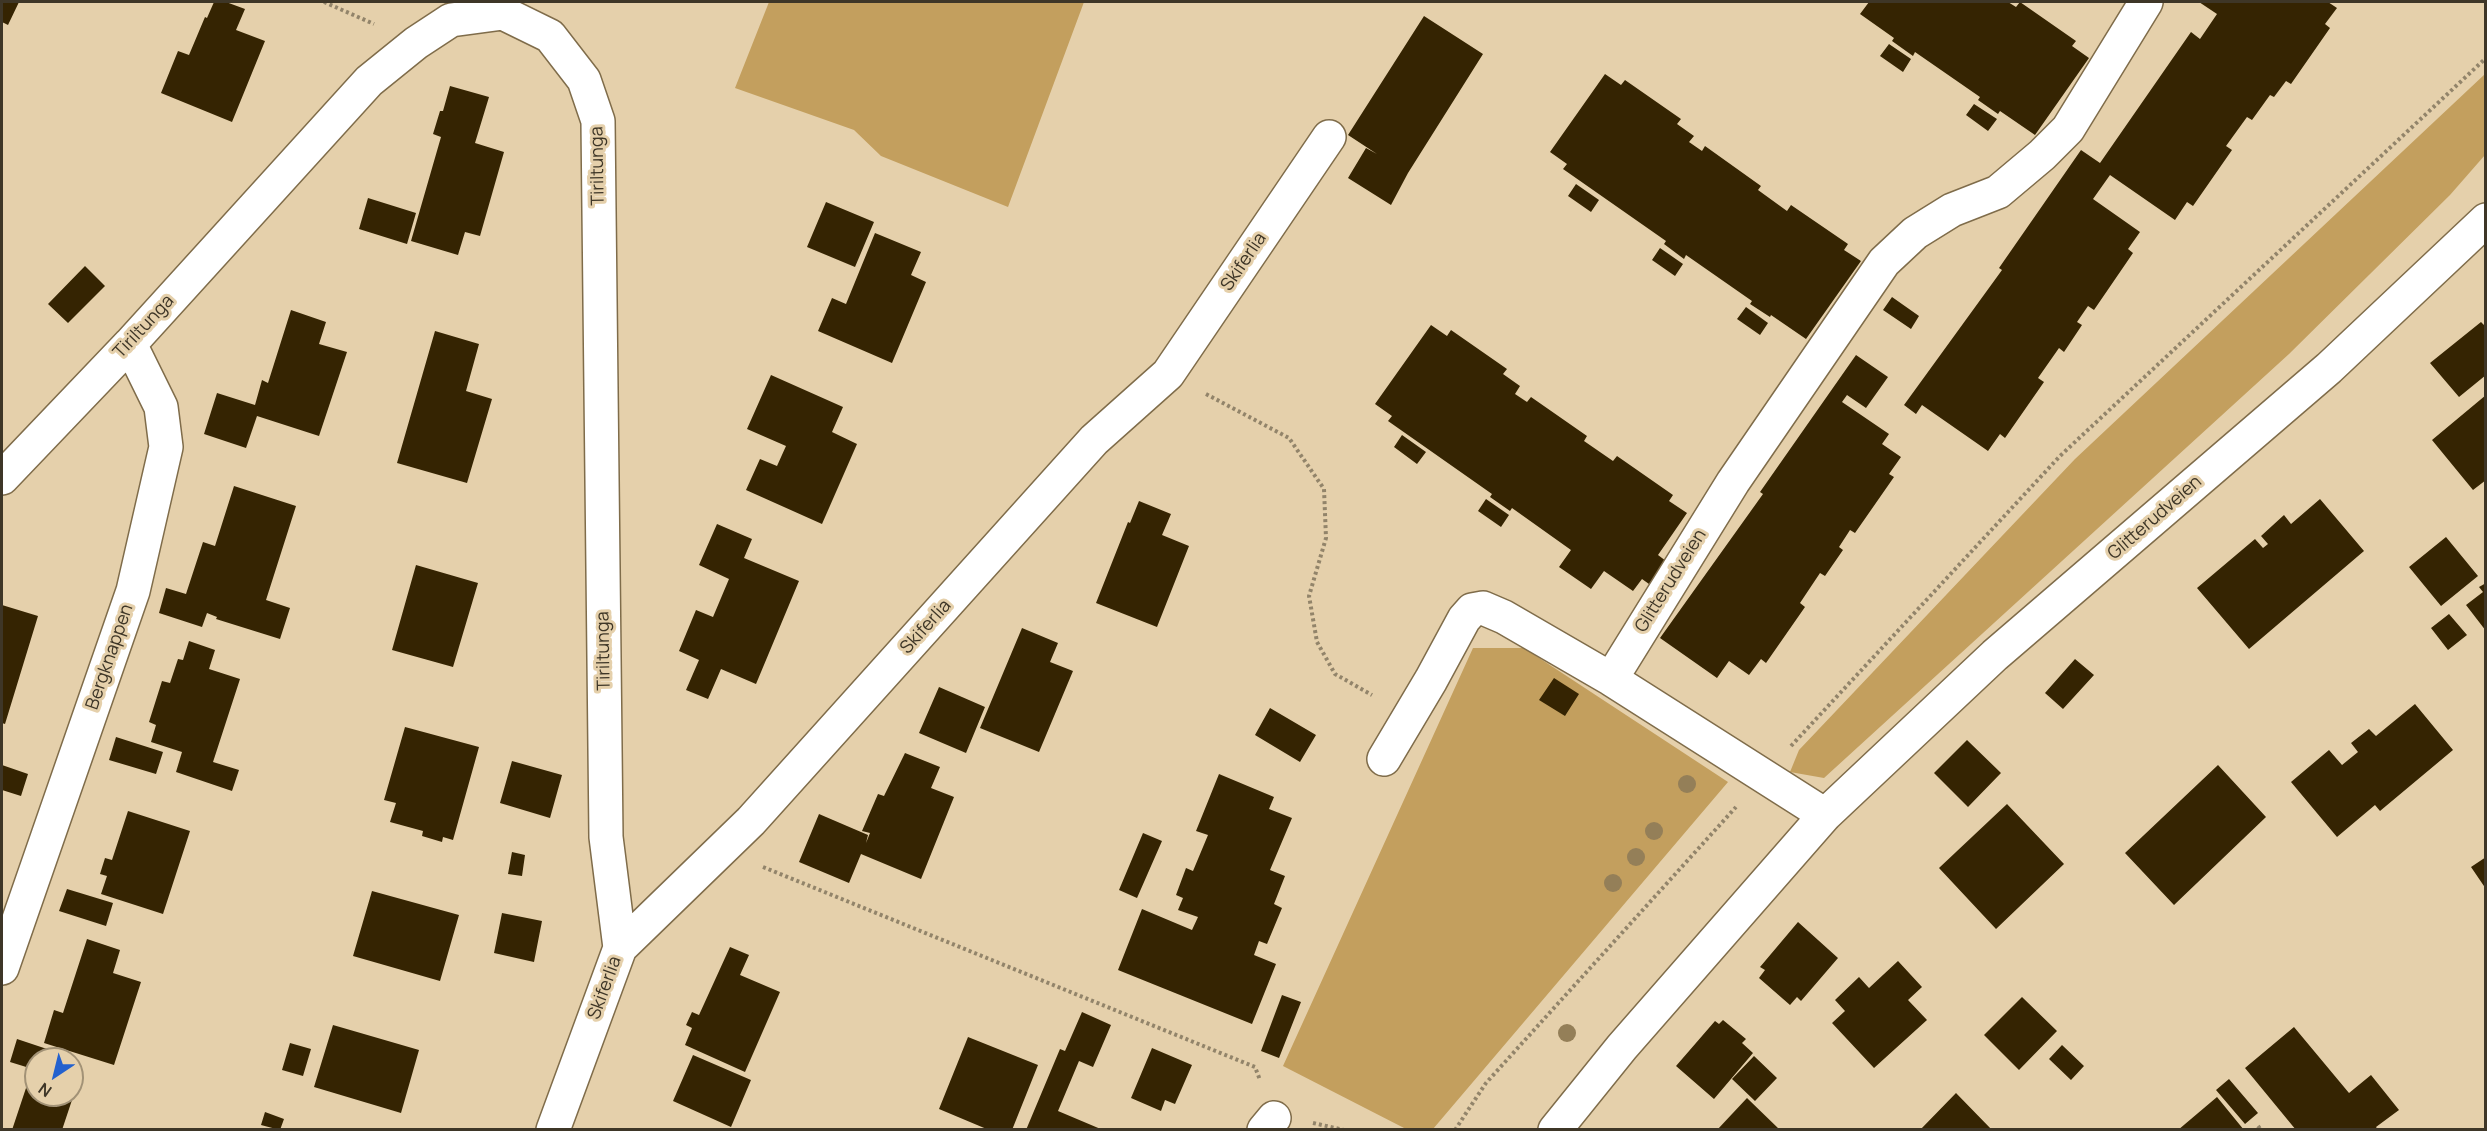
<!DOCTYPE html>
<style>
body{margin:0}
#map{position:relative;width:2487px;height:1131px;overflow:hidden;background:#e5d0ab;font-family:Manrope,sans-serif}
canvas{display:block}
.frame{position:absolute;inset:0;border:3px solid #3e3627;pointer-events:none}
.north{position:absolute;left:24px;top:1047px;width:60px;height:60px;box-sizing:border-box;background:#e5d0ab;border:2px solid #a29276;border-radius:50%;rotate:215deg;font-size:16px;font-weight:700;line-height:24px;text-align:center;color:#3e3627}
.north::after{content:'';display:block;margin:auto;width:21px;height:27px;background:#2361ce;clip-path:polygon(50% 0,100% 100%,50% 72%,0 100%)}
</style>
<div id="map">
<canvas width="2487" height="1131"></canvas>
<div class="frame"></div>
<div class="north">N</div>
</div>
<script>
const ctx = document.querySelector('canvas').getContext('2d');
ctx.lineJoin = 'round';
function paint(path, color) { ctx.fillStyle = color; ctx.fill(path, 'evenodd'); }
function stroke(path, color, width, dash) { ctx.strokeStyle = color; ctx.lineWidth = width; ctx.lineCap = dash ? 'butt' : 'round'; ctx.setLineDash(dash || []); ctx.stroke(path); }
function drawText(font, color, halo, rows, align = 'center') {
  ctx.font = font + ' Manrope,sans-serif'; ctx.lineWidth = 6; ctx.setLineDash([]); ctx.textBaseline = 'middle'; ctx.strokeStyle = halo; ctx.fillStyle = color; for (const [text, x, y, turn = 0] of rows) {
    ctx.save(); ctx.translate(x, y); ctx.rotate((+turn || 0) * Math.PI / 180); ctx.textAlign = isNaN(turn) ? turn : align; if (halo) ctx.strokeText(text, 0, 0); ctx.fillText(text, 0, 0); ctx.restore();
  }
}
const green = new Path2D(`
 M769,2H1084L1008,207L881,156L854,130L735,88Z
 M2485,74V155L2450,195L2289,354L1824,778L1790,772L1799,750L2075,459Z
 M1473,648H1524L1728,782L1433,1129H1406L1283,1066Z`);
const building = new Path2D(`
 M2,2H19L8,25L2,22Z
 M214,2H226L245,9L236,30L265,41L232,122L161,93L178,51L189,55L205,17L207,18Z
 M1869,2H2008L2016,7L2020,2L2076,41L2072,46L2089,58L2035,135L2000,111L1998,114L1978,100L1980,97L1915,52L1913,56L1892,41L1894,38L1860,14Z
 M2199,2H2328L2337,8L2325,24L2330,28L2291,84L2286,81L2274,97L2270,95L2252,120L2247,117L2226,146L2232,150L2193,206L2187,202L2175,220L2110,175L2093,199L2140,232L2128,249L2133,253L2094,310L2088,306L2077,322L2082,325L2064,352L2059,348L2038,378L2044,382L2005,438L2000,434L1988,451L1922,405L1916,414L1904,405L2002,270L1999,268L2081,150L2100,163L2191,32L2200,39L2217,14Z
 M1424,16L1483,54L1408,173L1391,205L1348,178L1366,148L1377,154L1348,135Z
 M1889,44L1911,59L1903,72L1880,56Z
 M1605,74L1621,85L1625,80L1681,119L1677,124L1694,136L1689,142L1702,151L1705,146L1761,186L1758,190L1787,211L1791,205L1848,244L1844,250L1861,261L1806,339L1771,315L1770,317L1750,304L1752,301L1686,255L1684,259L1664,244L1666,241L1563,169L1567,164L1550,152Z
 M450,86L489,97L475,143L504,152L480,236L465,232L458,255L411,241L441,137L433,134L440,111H443Z
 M1974,104L1997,119L1988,131L1966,115Z
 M1576,184L1599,200L1591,212L1568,196Z
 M368,198L416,213L407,244L359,229Z
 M826,202L874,222L855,267L807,247Z
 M875,233L921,252L911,275L926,282L892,363L818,331L832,298L846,304Z
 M1660,248L1683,264L1675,276L1652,260Z
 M85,266L105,286L68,323L48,304Z
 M1892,297L1919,316L1911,329L1883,310Z
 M1746,307L1768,323L1760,335L1737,319Z
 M291,310L326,322L319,344L347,352L319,436L257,416L246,448L204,434L217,393L255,405L262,380L268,383Z
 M2481,322L2486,327V375L2459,397L2430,363Z
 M1431,325L1447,336L1451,330L1507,369L1503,374L1520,386L1515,394L1527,402L1531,397L1587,436L1584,441L1613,461L1617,456L1673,495L1669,501L1687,513L1658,555L1666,561L1649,584L1642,579L1633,591L1604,571L1591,589L1559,567L1571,550L1512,508L1510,511L1490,497L1492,494L1388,421L1392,416L1375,404Z
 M435,331L479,344L466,391L492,399L467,483L397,463Z
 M1856,355L1888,377L1866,408L1847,395L1842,402L1889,434L1882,444L1901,457L1889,474L1894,477L1855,533L1850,530L1839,547L1843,550L1825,576L1820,573L1800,603L1805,607L1766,663L1761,659L1749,675L1729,661L1717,678L1660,638L1763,494L1760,492Z
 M771,375L843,407L832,432L857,444L822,524L746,490L760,459L777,466L786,446L747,429Z
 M2486,395V480L2473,490L2432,440Z
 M1402,435L1426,452L1417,464L1394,447Z
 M234,486L296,506L266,600L290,608L280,639L216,619L217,617L207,613L202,627L159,613L166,588L186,594L203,542L215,546Z
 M1486,499L1509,515L1501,527L1478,511Z
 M2320,499L2364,551L2249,649L2197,588L2255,539L2263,548L2268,544L2261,536L2284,515L2291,524Z
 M1139,501L1171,514L1162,535L1189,546L1157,627L1096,603L1128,522L1130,523Z
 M717,524L752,539L744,558L799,581L756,684L721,669L708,699L686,690L699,660L679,651L696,610L713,617L729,579L699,565Z
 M2446,537L2478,576L2441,606L2409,567Z
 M416,565L478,583L453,667L392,650Z
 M2486,583V631L2466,605L2483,592L2479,587Z
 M2,605L38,616L5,724L2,723Z
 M2449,614L2467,635L2448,650L2431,628Z
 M1022,628L1058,643L1050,662L1073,671L1039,752L980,728Z
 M189,641L215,650L209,669L240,679L213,762L239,770L232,791L176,772L182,752L151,742L156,725L149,722L162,681L170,683L178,659L183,660Z
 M2075,659L2094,675L2063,709L2045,693Z
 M1554,678L1579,694L1565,716L1539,700Z
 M939,687L985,707L966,753L919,733Z
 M2415,704L2453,750L2380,811L2375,805L2337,837L2291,782L2329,750L2342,765L2358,752L2351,743L2369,729L2376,736Z
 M1270,708L1316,735L1300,762L1255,735Z
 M405,727L479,747L453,840L443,837L442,842L422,836L423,831L390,822L396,803L384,800Z
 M116,737L163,752L156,774L109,760Z
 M1967,740L2001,773L1968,807L1934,773Z
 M905,753L940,767L931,788L954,797L921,879L861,854L849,883L799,862L819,814L868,835L866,843L870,833L862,831L878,794L884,796Z
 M512,761L562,775L550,818L500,803Z
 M2,765L28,774L21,796L2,790Z
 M2218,765L2266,817L2174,905L2125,853Z
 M1219,774L1274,797L1269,809L1292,818L1270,870L1285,876L1274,904L1282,908L1267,944L1259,941L1254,955L1276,964L1252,1024L1118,970L1142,909L1192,930L1198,917L1178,910L1183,898L1176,895L1186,868L1193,871L1208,835L1196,831Z
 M2007,804L2064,864L1996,929L1939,868Z
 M128,811L190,831L163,914L101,894L107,876L100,874L105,858L112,860Z
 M1143,833L1162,841L1137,898L1119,890Z
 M512,852L525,855L522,876L508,874Z
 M2486,857V889L2471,867Z
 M67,889L113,903L106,926L59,911Z
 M372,891L459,915L440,981L353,956Z
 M502,913L542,921L534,962L494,953Z
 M1798,922L1838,958L1801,1001L1797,997L1790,1005L1759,978L1765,970L1760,967Z
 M87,939L120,950L113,973L141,982L114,1065L44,1043L54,1010L63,1013Z
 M730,947L749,955L740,975L780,992L745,1072L685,1045L692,1028L686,1025L692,1012L699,1015Z
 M1898,961L1922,987L1908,1000L1927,1020L1874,1068L1832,1023L1845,1011L1835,1000L1859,977L1869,988Z
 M1282,995L1301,1002L1279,1058L1261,1051Z
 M2022,997L2057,1031L2019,1070L1984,1035Z
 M1082,1012L1111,1025L1093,1067L1079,1061L1058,1111L1103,1130H1026L1060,1049L1065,1051Z
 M1723,1020L1746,1039L1742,1043L1753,1053L1714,1099L1676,1066L1715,1021L1719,1024Z
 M333,1025L419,1050L401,1113L314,1087Z
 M2294,1027L2349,1093L2371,1075L2399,1110L2376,1127L2378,1130H2296L2245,1068Z
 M968,1037L1038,1065L1012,1130H989L939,1109Z
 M17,1039L77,1059L72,1074V1059H36V1070L10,1062Z
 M290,1043L311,1049L303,1076L282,1070Z
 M2062,1045L2084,1066L2071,1080L2049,1059Z
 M1152,1048L1192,1065L1175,1104L1165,1100L1161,1111L1131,1098Z
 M693,1055L751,1080L731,1127L673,1101Z
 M1754,1056L1777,1078L1755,1101L1732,1079Z
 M2229,1079L2258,1113L2245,1124L2216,1090Z
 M27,1085L36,1088V1095H58L72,1100L62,1130H12Z
 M1956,1093L1992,1130H1920Z
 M2217,1097L2244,1130H2178Z
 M1747,1098L1780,1130H1717Z
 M265,1112L284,1119L280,1130L261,1125Z`);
const path = new Path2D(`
 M324,2L374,24
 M1206,394L1289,438L1324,489L1326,538L1309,596L1317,642L1335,674L1372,695
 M1791,746L2060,456L2486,58
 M763,867L1255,1067L1260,1080
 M1313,1123L1344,1130
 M2258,1126L2261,1130
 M1455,1130L1486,1083L1736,807`);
const minor = new Path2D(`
 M2,478L130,344L369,81L416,43L451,20L503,13L550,36L584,80L598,121L606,837L620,948
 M1611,679L1733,482L1884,262L1915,233L1952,210L1998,192L2042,155L2068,129L2146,2
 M1384,759L1431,680L1464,619L1472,610L1483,608L1504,617L1611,679L1825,815
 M2,968L133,591L166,447L161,407L130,344
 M553,1130L620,948L751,821L1094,440L1168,374L1329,137
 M1264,1130L1274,1118
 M1555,1130L1622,1047L1825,815L1995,655L2329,368L2486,220`);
const trees = [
 [1687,784],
 [1654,831],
 [1636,857],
 [1613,883],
 [1567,1033]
];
const streetNames = [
 ["Tiriltunga",598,166,-91],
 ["Skiferlia",1244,262,-56],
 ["Tiriltunga",144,327,-47],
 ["Glitterudveien",2155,518,-41],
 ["Glitterudveien",1671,581,-58],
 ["Skiferlia",926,627,-48],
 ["Tiriltunga",604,651,-91],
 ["Bergknappen",110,657,-71],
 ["Skiferlia",605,988,-70]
];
paint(green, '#c39f5e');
paint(building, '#352402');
stroke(minor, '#7f6c4a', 36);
stroke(path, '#92846a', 4, [3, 3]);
stroke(minor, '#fff', 33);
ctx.fillStyle = '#947f58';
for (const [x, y] of trees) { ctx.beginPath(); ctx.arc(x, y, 9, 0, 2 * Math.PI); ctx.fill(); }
drawText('18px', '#3e3627', '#e5d0ab', streetNames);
</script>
